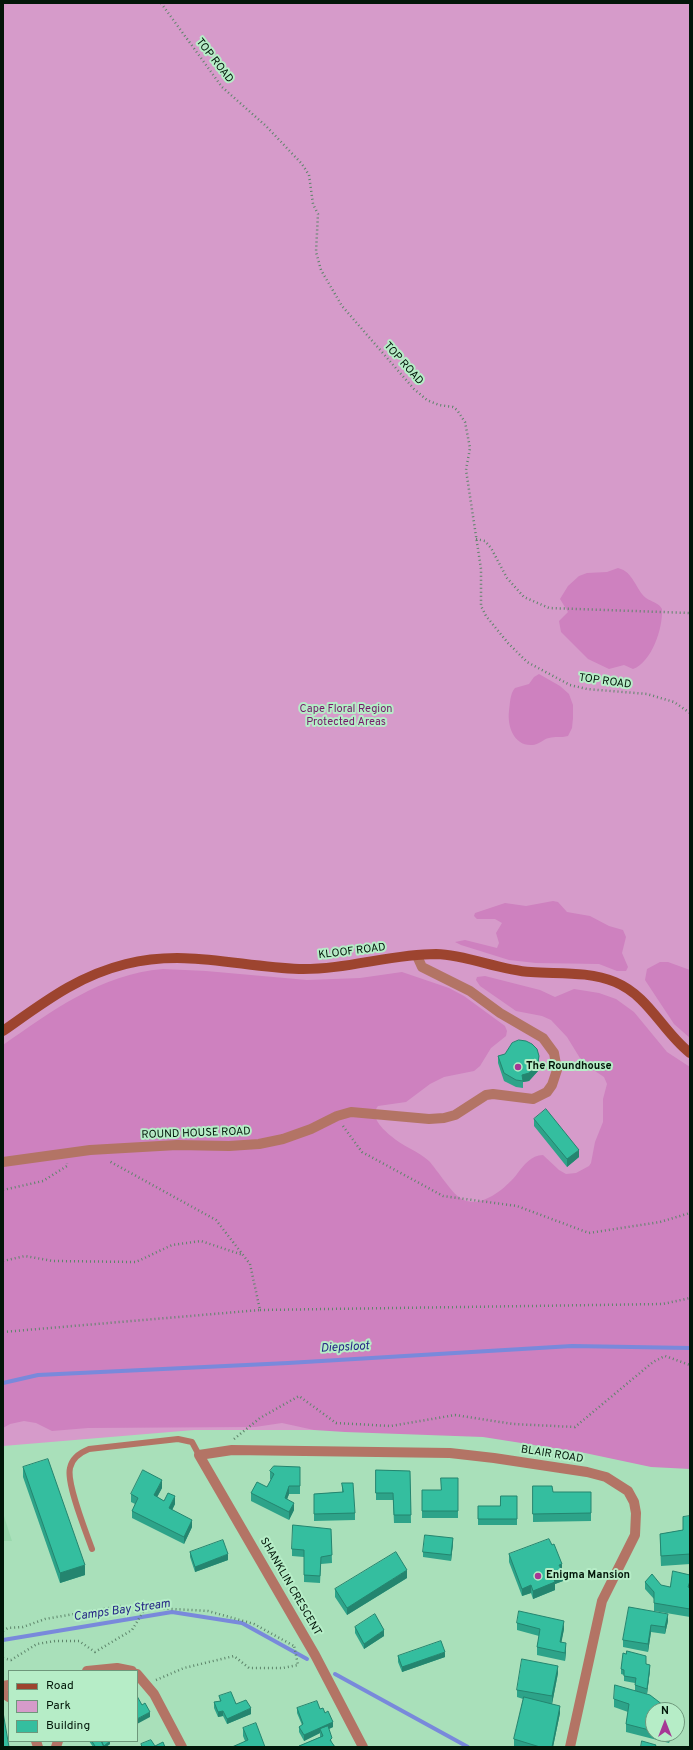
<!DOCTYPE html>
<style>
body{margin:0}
#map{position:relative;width:693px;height:1750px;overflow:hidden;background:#a9e0ba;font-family:Overpass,sans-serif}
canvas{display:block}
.frame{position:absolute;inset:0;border:4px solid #021609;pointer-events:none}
.legend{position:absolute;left:8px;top:1670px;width:130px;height:72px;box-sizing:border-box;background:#b6edc7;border:1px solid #6e977b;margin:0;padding:5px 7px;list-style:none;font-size:12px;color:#021609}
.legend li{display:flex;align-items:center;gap:8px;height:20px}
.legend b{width:20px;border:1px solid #6e977b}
.north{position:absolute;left:645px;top:1702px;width:40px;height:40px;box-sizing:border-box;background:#b6edc7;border:1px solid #6e977b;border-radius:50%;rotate:0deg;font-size:11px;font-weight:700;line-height:16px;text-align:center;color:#021609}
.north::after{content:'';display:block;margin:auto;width:14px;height:18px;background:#a63795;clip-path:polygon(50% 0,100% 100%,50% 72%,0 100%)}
</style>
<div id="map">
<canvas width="693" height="1750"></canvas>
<div class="frame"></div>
<ul class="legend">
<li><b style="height:5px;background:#9d442f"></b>Road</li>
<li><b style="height:11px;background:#d69bca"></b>Park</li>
<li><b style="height:11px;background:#34be9f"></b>Building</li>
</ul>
<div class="north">N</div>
</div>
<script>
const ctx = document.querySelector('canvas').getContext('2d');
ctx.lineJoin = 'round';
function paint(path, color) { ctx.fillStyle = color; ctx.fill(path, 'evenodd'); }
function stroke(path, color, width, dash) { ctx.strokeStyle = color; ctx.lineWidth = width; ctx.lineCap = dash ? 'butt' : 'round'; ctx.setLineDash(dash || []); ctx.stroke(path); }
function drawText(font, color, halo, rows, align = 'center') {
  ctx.font = font + ' Overpass,sans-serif'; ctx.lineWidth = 4; ctx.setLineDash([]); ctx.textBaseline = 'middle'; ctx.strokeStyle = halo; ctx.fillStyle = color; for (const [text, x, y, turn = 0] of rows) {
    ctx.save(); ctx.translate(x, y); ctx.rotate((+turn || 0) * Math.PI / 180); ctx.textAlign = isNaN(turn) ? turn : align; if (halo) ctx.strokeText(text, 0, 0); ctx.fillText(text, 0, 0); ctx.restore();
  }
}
const built = new Path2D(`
 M3,1513L12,1541H3Z`);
const green = new Path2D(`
 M3,3H690V1460L452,1430H194L3,1446Z`);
const forest = new Path2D(`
 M618,568C634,572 635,589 646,598C652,602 659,603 662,609C663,628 652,662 633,669L624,665L609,669L588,659L561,632L559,621L568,612L560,599L568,586L579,576L587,573L607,572Z
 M539,674L560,686L569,694L573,705V718L572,728L568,736C561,738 555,736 549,738C543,739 539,745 532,745C514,746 507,726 509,711C510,704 510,693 515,688L529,684L534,677Z
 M553,901L558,902L567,912L590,916L609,926L623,930L626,937L622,953L628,967L626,971H617L599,964L536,963L509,960L461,945L455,942L465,940L497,948L499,943L496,933L502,923L495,919H477L474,916L475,913L505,903L526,906Z
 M660,962H668L690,970V1038L674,1024L645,980L647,969Z
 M163,969L206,971L307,980L360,978L402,972L449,988L464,996L505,1026L507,1031L506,1036L491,1048L480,1066L474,1071L444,1077L430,1084L406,1102L378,1106C369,1117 383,1129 391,1136C402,1146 418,1151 429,1161C437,1170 452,1193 460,1198C480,1211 506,1188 517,1174C524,1165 531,1155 543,1155L559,1170L566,1174L576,1173L589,1166L591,1163L595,1142L603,1122V1099L607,1084L604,1077L583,1063L567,1037L551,1020L542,1016L516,1011L480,986L476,980L477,977L485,976L540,990L555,997L574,989L599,993L616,999L634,1012L667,1052L690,1067V1469L651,1467L585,1453L483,1437L345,1432L314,1430L282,1423L255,1427L88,1428L52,1431L36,1423L24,1421L10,1424L3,1428V1045C52,1011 101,974 163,969Z`);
const stream = new Path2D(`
 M3,1383L38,1375L288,1363L572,1346L690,1348
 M3,1640L172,1612L242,1623L307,1659
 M335,1674L468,1747`);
const path = new Path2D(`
 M161,3L222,87L266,126L302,164L309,175L313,204L318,214L316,252L321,270L342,306L414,389L427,400L439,405L453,407L457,410L465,422L470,448L466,470L481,569V606L486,616L508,643L527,662L570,685L587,689L647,694L674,702L690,713
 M476,539L485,541L491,548L507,578L524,597L549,608L690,613
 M343,1126L362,1152L443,1196L517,1206L589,1233L660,1222L690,1213
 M3,1190L43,1181L67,1166V1163
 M3,1261L25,1256L53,1261L136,1262L172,1245L201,1241L243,1255
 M260,1310L663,1304L690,1298
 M3,1332L260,1310L250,1264L216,1220L109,1161
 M234,1439L260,1418L299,1396L336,1423L391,1426L455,1415L513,1424L575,1427L653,1362L665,1356L690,1365
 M3,1631L8,1628L23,1627L45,1619L121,1606L208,1611L254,1624L294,1646
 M3,1658L11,1660L37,1644L55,1641H79L95,1652L132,1630L146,1607
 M156,1680L184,1668L234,1656L249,1668H283L298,1665L294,1645`);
const lane = new Path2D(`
 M92,1549C86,1532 66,1483 70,1468C72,1458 79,1453 89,1449L178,1439L192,1442L199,1455`);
const street = new Path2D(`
 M3,1162L90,1150L177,1145L229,1146L259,1144L283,1139L311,1129L337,1116L351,1112L429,1119L444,1118L455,1115L486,1095L493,1094L533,1099L547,1092L552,1085L557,1070L554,1053L543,1038L500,1013L470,991L422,967L417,956
 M87,1671L117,1668L132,1671
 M137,1674L154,1694L182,1747
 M3,1686L9,1685
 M3,1693L9,1697
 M36,1741L38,1747
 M56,1747L58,1741
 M363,1747L315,1655L199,1455L232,1450L450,1453L494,1458L587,1472L606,1477L628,1491L634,1502L636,1513L635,1535L602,1601L570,1747`);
const secondary = new Path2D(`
 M3,1031C43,1003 77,976 126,964C186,949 240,967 299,969C346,970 391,954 436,954C469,955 498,970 531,972C558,974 589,971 615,982C649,996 662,1031 690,1053`);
const wall = new Path2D(`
 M498,1056L539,1064L538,1071L529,1081L523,1082V1088L516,1087L504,1081L498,1063Z
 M534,1119L579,1157L567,1167L534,1126Z
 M23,1467L85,1575L60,1583L23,1477Z
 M300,1467V1494H289L287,1499L294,1510L289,1520L251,1501V1493L267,1487L271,1480L270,1479V1471Z
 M376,1470L410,1471L411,1523H394L393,1500H376Z
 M458,1478V1518H422V1490H441Z
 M342,1483L355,1513V1520L314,1521V1494L342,1492Z
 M533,1486L553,1492H591V1521L533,1522Z
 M162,1488L157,1497L164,1501L175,1504L172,1510L192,1527L184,1544L132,1518V1511L135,1504L131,1502V1494Z
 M517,1496V1525H478V1506H500Z
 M690,1516V1564L661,1566L660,1544V1534L683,1530Z
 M331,1529L332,1563L321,1564L320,1583L304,1582V1557L292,1556V1549Z
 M453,1543L451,1561L423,1557V1552Z
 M190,1552L228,1560L195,1572L190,1557Z
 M509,1554L562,1570L563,1581L555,1584V1590L533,1599L531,1593L522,1596L509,1562Z
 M690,1575V1617L654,1611V1599L645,1589V1582L670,1587Z
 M407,1578L347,1615L335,1597V1589Z
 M629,1607L668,1621L665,1634L651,1632L648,1652L623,1647V1640Z
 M517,1623L564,1629L561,1642L566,1651L565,1661L537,1655V1647L539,1636L517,1630Z
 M355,1627L384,1636L364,1649L355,1633Z
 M398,1656L445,1657L402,1672L398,1662Z
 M646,1664L650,1670L647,1694L635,1691V1683L624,1681V1675L621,1674V1669Z
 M558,1673L552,1704L560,1713L553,1747H514V1739L523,1699L517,1697V1690Z
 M219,1696L236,1704L251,1714L227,1724L223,1716L218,1717L214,1708V1702L220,1701Z
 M614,1699L663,1710H653V1734H671L669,1743L626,1732V1724L628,1712L614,1707Z
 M297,1708L320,1709L325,1713L333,1727L329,1729L332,1744L335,1747H299V1746L320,1737V1733L304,1741L299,1732V1727L302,1725L297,1713Z
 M243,1728L265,1747L245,1741L243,1736Z
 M89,1741H110V1744L106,1747H93Z`);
const shadedWall = new Path2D(`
 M539,1056V1064L538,1071L529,1081L523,1082L522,1075Z
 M579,1150V1157L567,1167V1159Z
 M162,1480V1488L154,1503V1495Z
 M289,1486V1494L285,1505V1498Z
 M175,1496V1504L169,1516V1508Z
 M294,1503V1510L289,1520V1512Z
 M192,1520V1527L184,1544V1537Z
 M453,1538V1543L451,1561V1555Z
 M228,1554V1560L195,1572V1567Z
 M562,1564V1571L559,1565Z
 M85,1565V1575L60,1583V1573Z
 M407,1570V1578L347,1615V1608Z
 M563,1573V1581L555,1584V1590L533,1599V1591L553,1577Z
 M531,1585V1593L522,1596V1589Z
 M668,1614V1621L665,1634V1627Z
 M564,1621V1629L560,1650V1642Z
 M651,1625V1632L648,1652V1644Z
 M384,1630V1636L364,1649V1644Z
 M566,1643V1651L565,1661V1653Z
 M445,1652V1657L402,1672V1667Z
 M650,1665V1670L647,1694V1689Z
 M558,1666V1673L552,1704V1696Z
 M560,1706V1713L553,1747H552Z
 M251,1708V1714L227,1724V1719Z
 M223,1711V1716L218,1717V1712Z
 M150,1712V1717L137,1724V1719Z
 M333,1722V1727L322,1732L320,1729V1733L304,1741V1735Z
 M669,1734H671L669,1743Z
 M110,1741V1744L106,1747H104V1746Z`);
const building = new Path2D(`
 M519,1040L526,1041L532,1044L537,1049L539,1056L538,1063L529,1073L522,1075L523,1081L516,1080L504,1073L498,1056L505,1054L512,1043Z
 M546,1109L579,1150L567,1159L534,1119Z
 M48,1459L85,1565L60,1573L23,1467Z
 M274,1466L300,1467V1486H289L285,1498L294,1503L289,1512L251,1493L257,1482L267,1487L274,1474L270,1471Z
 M143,1470L162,1480L154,1495L164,1501L168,1493L175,1496L169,1508L192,1520L184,1537L132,1511L138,1498L131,1494Z
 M376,1470L410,1471L411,1515H394L393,1493H376Z
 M441,1478H458V1511H422V1490H441Z
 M342,1483H353L355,1513L314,1514V1494L343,1492Z
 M533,1486H552L553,1492H591V1513L533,1514Z
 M501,1496H517V1519H478V1506H500Z
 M690,1516V1554L661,1556L660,1534L683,1530V1517Z
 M293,1525L331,1529L332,1555L321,1557L320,1576L304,1575V1550L292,1549Z
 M425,1535L453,1538L451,1555L423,1552Z
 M549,1539L552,1545L554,1544L562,1564L559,1565L563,1573L553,1577L555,1582L533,1591L531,1585L522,1589L509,1554Z
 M223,1540L228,1554L195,1567L190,1552Z
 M396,1552L407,1570L347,1608L335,1589Z
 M673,1571L690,1575V1581L688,1587L690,1588V1609L654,1603V1592L645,1582L652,1574L661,1585L670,1587Z
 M629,1607L668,1614L665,1627L651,1625L648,1644L623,1640Z
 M519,1611L564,1621L560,1642L566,1643L565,1653L537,1647L540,1629L517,1623Z
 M375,1614L384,1630L364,1644L355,1627Z
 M441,1641L445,1652L402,1667L398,1656Z
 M627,1651L646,1656V1664L650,1665L647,1689L635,1685L636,1678L624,1676V1670L621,1669L623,1653L626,1654Z
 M522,1659L558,1666L552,1696L517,1690Z
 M615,1685L650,1695L663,1705L662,1710H653V1731L626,1724L629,1704L614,1699Z
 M231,1692L236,1704L246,1700L251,1708L227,1719L223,1711L218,1712L214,1702L221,1701L219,1696Z
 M137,1696L142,1705L145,1703L150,1712L137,1719Z
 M524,1697L560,1706L552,1747H540L514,1739Z
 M317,1701L320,1709L323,1708L325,1713L328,1711L333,1722L304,1735L299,1727L303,1724L297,1708Z
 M3,1712L9,1747H3Z
 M256,1723L265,1747H232L248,1740L243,1728Z
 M328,1726L332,1738L330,1740L335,1747H300L299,1746L323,1736L320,1729Z
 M663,1734H669V1736Z
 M151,1740L155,1746L163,1742L165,1747H142L141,1744Z
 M92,1741H101L104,1747H96Z
 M102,1741H110L104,1746Z
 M642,1741L656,1745L655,1747H641Z`);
const markers = [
 [518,1067,4,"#a63795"],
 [538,1576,4,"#a63795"]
];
const streetNames = [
 ["TOP ROAD",214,61,52],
 ["TOP ROAD",403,364,48],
 ["TOP ROAD",605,682,8],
 ["KLOOF ROAD",352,952,-7],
 ["ROUND HOUSE ROAD",196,1134,-2],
 ["BLAIR ROAD",552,1455,9],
 ["SHANKLIN CRESCENT",290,1587,60]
];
const parkNames = [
 ["Cape Floral Region",346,710],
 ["Protected Areas",346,723]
];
const poiNames = [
 ["The Roundhouse",526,1067],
 ["Enigma Mansion",546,1576]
];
const waterNames = [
 ["Diepsloot",345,1348,-3],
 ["Camps Bay Stream",122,1611,-8]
];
paint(built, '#9ad8ad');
paint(green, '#d69bca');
paint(forest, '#ce81bf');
stroke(stream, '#7989db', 4);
stroke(path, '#5d846a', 2.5, [1, 3]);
stroke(lane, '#b37465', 6);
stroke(street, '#b37465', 10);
stroke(secondary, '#9d442f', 10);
paint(wall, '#2da389');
paint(shadedWall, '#24856f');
paint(building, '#34be9f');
stroke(building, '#24856f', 1);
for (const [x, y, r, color] of markers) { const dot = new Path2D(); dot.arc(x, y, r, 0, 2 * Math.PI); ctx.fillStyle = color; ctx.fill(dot); stroke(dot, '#b6edc7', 1.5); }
drawText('11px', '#021609', '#b6edc7', streetNames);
drawText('11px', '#751969', '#b6edc7', parkNames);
drawText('bold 11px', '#021609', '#b6edc7', poiNames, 'left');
drawText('italic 12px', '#252685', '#b6edc7', waterNames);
</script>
